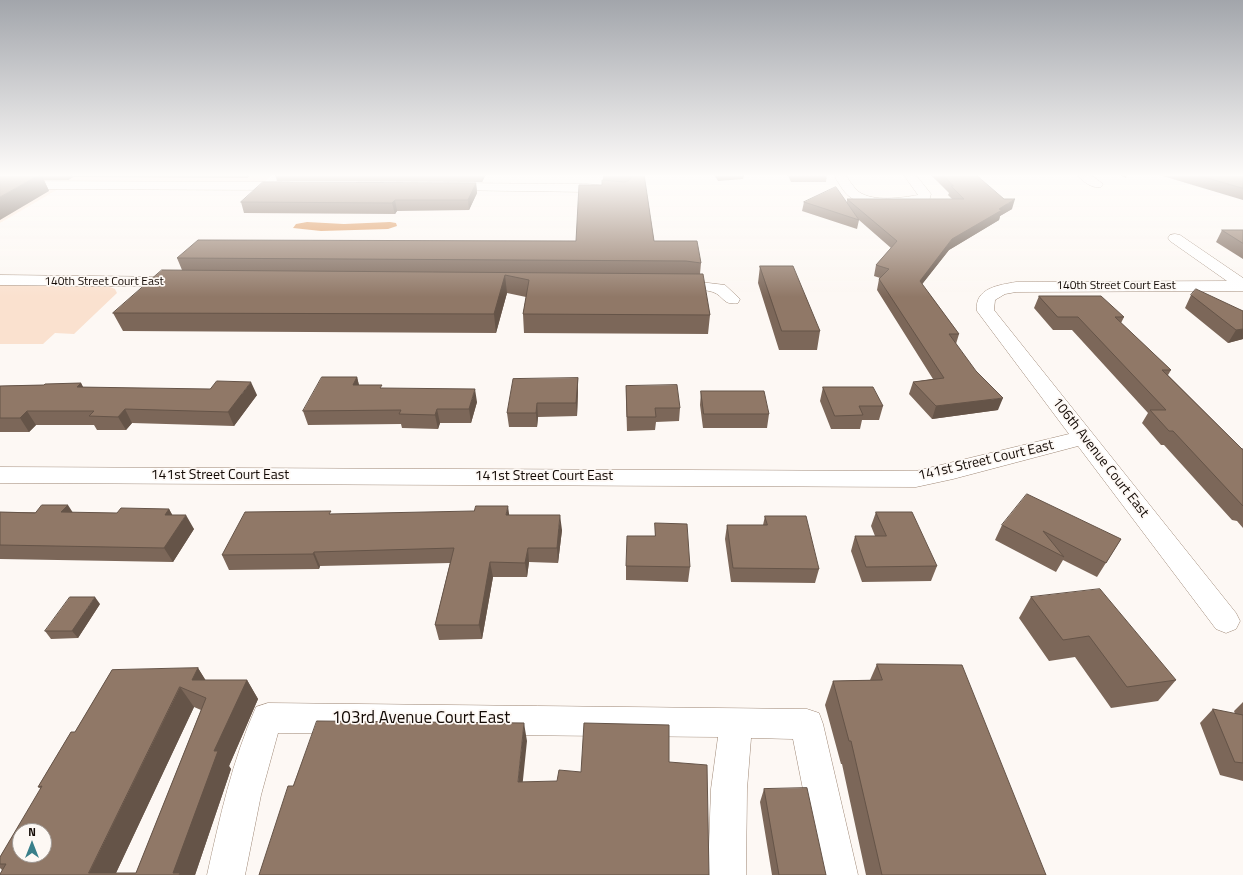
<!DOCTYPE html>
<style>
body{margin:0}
#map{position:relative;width:1243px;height:875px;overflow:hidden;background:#fdf8f4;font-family:"Titillium Web",sans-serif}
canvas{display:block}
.north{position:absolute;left:12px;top:823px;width:40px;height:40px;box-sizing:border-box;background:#fdf8f4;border:1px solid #9f9994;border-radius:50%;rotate:0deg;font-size:11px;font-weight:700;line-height:16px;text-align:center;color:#130a05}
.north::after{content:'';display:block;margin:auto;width:14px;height:18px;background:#397f8a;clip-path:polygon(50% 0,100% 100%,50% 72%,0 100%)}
</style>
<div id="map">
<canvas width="1243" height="875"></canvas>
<div class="north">N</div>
</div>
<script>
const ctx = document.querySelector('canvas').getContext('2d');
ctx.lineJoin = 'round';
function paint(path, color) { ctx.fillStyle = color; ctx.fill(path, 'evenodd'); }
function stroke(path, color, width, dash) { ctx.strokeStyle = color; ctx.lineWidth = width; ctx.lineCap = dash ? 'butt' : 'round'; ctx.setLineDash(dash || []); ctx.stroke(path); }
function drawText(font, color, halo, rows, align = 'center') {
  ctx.font = font + ' "Titillium Web",sans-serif'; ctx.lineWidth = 3.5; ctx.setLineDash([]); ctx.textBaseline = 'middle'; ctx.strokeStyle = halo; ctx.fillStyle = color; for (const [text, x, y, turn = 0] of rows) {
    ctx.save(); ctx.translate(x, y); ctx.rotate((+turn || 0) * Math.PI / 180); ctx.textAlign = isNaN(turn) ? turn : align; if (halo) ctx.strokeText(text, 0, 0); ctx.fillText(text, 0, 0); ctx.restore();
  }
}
const built = new Path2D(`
 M0,174H272L264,182H0Z
 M0,188H60L0,223Z`);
const green = new Path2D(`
 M0,285L107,286L115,289L117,293L74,334L55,333L43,344H0Z`);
const water = new Path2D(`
 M307,222L344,224L390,222L396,223L397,226L388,229L321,231L293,228L296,224Z`);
const street = new Path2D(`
 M833,174H845C849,180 853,187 859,192C874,202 901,198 918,195L903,174H915L931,194L929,201C908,206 868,211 850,197C842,191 838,181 833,174Z
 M1076,174H1090L1103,184L1101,187C1092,189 1082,181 1076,174Z
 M0,181L289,182L293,183L295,186L293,189L289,190L0,189Z
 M447,183L588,184L613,187L615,190L613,193L609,194L588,192L443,190L441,187L443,184Z
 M1175,234L1180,235L1243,278V291L1016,292L1005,294L995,300L994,310L1236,613L1240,621L1236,629L1226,633L1216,629L1078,446L953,479L916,487L0,483V467L916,471L1069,434L977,311C974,288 999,285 1016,282L1227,281L1170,241L1168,238L1170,235Z
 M0,275L179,277L185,279L187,282L185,285L179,287L0,285Z
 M675,279L725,285L740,299L738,303C723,306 724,296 713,292C700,288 683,291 669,287L667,284L669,281Z
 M268,703L807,709L819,713L823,724L858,875H820L793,739L751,738L747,789L746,875H708L711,789L718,737L278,733L261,795L245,875H207C220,817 232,761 256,707Z`);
const wall = new Path2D(`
 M0,174H252L247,178L73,177L68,180H44L49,191Z
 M275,174H486L482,182L277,181Z
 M603,174H644L654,241L701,263L700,274L710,315L708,334L524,333L523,314L526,297L507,293L496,333L123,331L113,313L182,270L177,258L576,241L602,185L603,181Z
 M714,174H744L743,179L718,181Z
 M787,174H826L827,175L826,182H791Z
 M930,174H975L1012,209L1000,216L999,220L949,250L922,284L959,334L956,344L998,410L932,419L909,394L913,382L933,379L877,290L879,279L880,278L874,276L876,265L891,248L859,220L857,229L802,211L804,202H847V199H952L948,195L949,193Z
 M1119,174H1127L1126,178Z
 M1156,174H1243V200Z
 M476,183L477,193L469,210L397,211L395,214L244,213L241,202Z
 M1222,230H1243V259L1216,242Z
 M760,266L820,331L817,350H779L758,283Z
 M1191,295L1243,311V339L1228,343L1185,308Z
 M1039,296L1124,317L1121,323L1171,370L1168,375L1242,449H1243V528L1237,521L1232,520L1164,445H1161L1142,423L1148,413L1072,330H1053L1034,308Z
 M357,377L359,385L477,402L471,423H440L438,429L402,428L401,424L308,425L303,411Z
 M578,378V391L577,416L538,417L537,427H509L507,413Z
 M81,383L83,387L257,395L234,426L132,423L126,430H97L94,425H36L29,432H0V386L44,385Z
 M626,386L680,408L679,421L656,422L655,430L627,431L626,399Z
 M823,387L883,406L879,420H862L860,429H831L820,401Z
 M701,391L769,414L767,428H703L700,405Z
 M169,509L172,515L194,529L173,562L0,559V512L117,513Z
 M876,512L937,566L931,581L862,582L851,551L855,536H875L871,526Z
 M332,514L509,515L562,530L558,563L529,562L527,577H493L482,639L439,640L435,625L450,563L320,566L319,569L229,570L222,555Z
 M765,516L819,569L815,583L731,582L725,539L727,525H763Z
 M655,523L690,567L688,582L626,580V566L655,536Z
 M1002,525L1121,539L1097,577L1063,560L1056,572L995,540Z
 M1031,597L1176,680L1158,701L1111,708L1075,657L1049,661L1019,618Z
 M100,604L78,638L51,639L45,631Z
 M877,664L1046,875H866L842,764H841L825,705L833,681L870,680Z
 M198,668L205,680H247L258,699L229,766L231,769L195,875H0L2,870L0,868V857L41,789L38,787L71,732H75L112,670ZM194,707L201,710L136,873H116ZM20,831H44V855H20Z
 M1243,702V781L1220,775L1200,723L1213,709L1235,714L1234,711Z
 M764,789L826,875H772L760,802Z`);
const shadedWall = new Path2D(`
 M41,174L49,191L0,220V197Z
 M65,174H71L73,177L68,180Z
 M246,174H252L247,178Z
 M481,174H486L482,182Z
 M476,183L477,193L469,210L468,200Z
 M1015,199L1012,209L1000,216L999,220L949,250L916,292L920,281L952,239L999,209Z
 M395,200L397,211L395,214L392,203Z
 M505,275L507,293L496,333L494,314Z
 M1243,329V339L1228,343L1236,330Z
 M357,377L360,390L353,385Z
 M578,378V391L577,416L576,403Z
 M251,382L257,395L234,426L228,412Z
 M81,383L88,397L77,387Z
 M475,389L477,402L471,423L469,409Z
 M1003,398L998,410L932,419L936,406Z
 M537,403L538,417L537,427L536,413Z
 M125,409L132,423L126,430L118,417Z
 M437,409L440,423L438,429L435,415Z
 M27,411L36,425L29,432L20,418Z
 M68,505L77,519L61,512Z
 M508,506L510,521L506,515Z
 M169,509L177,523L165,515Z
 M186,515L194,529L173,562L164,548Z
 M560,515L562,530L558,563L557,548Z
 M528,548L529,562L527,577L525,563Z
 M314,552L320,566L319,569L313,554Z
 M490,562L493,577L482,639L479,625Z
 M95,597L100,604L78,638L72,631Z
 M198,668L210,687L192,680Z
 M247,680L258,699L229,766L231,769L195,875H175L173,873L214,751Z
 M180,687L194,707L115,875L89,873Z
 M524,723L527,741L521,799L518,782Z`);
const building = new Path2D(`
 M0,174H41L0,197Z
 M629,174H644L654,241H697L701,263L686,261L177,258L198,240L576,241L579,185H602V180L624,182L628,181L631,178Z
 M791,174H826L827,175H792Z
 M942,174H975L1004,199H1015L999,209L1002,210L952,239L920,281L959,334H949L976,371L1003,398L936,406L913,382L944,378L879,279L889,269L876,265L897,241L847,199H964L951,186H953Z
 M1194,174H1243V188Z
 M263,182L476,183L468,200H395L392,203L241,202Z
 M836,187L859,220L804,202Z
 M1222,230H1243V243Z
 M760,266H793L820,331H782Z
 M162,270L703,274L710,315L523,314L529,280L505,275L494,314L113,313Z
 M1196,289L1243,311V329L1236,330L1191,295Z
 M1039,296H1101L1124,317H1115L1171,370H1162L1242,449H1243V506L1173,431H1169L1150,410H1166L1078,317H1058Z
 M322,377H357L353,385H382L380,388L475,389L469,409H437L435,415L399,414L401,410L303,411Z
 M578,378L576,403H537L536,413H507L513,379Z
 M217,381L251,382L228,412L125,409L118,417L89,416L94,411H27L20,418H0V386L44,385L45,384L81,383L77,387L210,389Z
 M677,385L680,408H655L656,417H627L626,386Z
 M823,387H873L883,406H859L863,415L835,416Z
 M701,391H764L769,414H704Z
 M1027,494L1121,539L1106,563L1043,531L1064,557L1002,525Z
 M42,505H68L61,512L117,513L121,508L169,509L165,515H186L164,548L0,545V512L35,513Z
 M476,506H508L506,515H560L557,548H528L525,563L490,562L479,625H435L454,548L314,552L313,554L222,555L245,512L331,511L329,514L474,511Z
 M876,512H912L937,566L866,567L855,536H886Z
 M765,516H806L819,569L733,568L727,525H767Z
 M655,523L687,524L690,567L626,566L627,536H655Z
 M1100,589L1176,680L1127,687L1089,636L1063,640L1031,597Z
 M70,597H95L72,631H45Z
 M877,664L962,665L1046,875H882L851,741H849L833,681L882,680Z
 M198,668L192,680H247L214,751H218L173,873H180L179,875H0V874L6,864H0V857L42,786L38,787L71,732H75L112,670ZM180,687L206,698L136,873H89ZM20,831H44V855H20Z
 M1213,709L1243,715V763L1235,762Z
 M317,721L524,723L518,782L557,781L559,770L581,772L584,723L669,725V762L707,765L709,875H259L288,786H293Z
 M807,788L826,875H779L764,789Z`);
const farStreetnames = [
 ["140th Street Court East",104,282],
 ["140th Street Court East",1116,286]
];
const streetNames = [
 ["106th Avenue Court East",1100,458,52],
 ["141st Street Court East",986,461,-13],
 ["141st Street Court East",220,476],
 ["141st Street Court East",544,477]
];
const nearStreetnames = [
 ["103rd Avenue Court East",421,719]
];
paint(built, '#feeadc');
paint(green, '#fae1cf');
paint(water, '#da8f4f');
stroke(street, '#9f8876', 1);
paint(street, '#fff');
paint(wall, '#7c6759');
paint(shadedWall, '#655448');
paint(building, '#907867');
stroke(building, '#655448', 1);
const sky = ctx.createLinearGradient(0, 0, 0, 297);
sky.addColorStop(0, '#a2a5ab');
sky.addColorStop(0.59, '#fefcfa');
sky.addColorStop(1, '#fefcfa00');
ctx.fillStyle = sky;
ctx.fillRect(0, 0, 1243, 297);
drawText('12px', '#130a05', '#fdf8f4', farStreetnames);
drawText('14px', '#130a05', '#fdf8f4', streetNames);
drawText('17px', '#130a05', '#fdf8f4', nearStreetnames);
</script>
